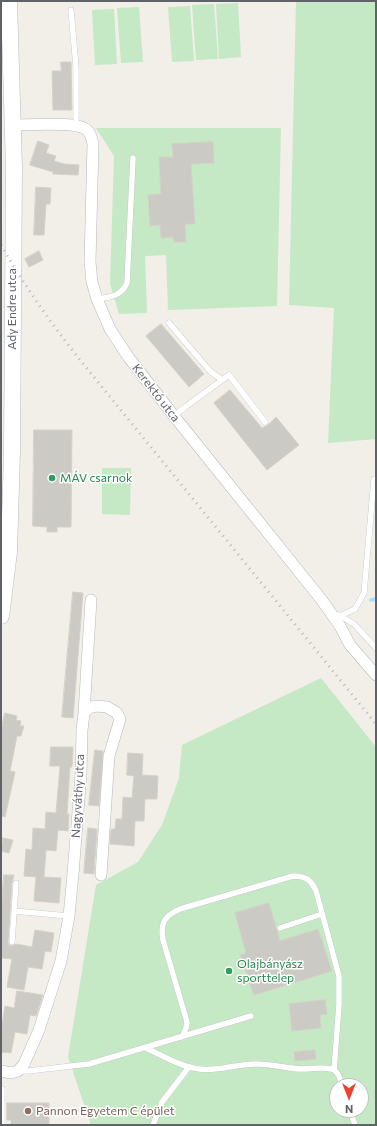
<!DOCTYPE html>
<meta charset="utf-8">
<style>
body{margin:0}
#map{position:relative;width:377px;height:1126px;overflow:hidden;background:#f1efe8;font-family:Commissioner,sans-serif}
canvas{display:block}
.frame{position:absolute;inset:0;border:2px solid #5f6368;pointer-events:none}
.north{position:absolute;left:329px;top:1078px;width:40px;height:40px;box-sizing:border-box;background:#fff;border:1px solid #bfc1c3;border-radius:50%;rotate:180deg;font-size:11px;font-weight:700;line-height:16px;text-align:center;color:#5f6368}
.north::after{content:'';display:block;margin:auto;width:14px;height:18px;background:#ea4335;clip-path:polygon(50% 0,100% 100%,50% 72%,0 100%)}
</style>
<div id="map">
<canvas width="377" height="1126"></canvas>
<div class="frame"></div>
<div class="north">N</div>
</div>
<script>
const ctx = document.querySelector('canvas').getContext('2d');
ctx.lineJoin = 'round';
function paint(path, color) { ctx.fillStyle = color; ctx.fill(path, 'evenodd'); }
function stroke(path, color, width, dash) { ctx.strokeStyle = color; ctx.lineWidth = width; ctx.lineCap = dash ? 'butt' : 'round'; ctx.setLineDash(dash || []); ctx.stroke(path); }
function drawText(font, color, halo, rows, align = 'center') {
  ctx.font = font + ' Commissioner,sans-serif'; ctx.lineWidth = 3; ctx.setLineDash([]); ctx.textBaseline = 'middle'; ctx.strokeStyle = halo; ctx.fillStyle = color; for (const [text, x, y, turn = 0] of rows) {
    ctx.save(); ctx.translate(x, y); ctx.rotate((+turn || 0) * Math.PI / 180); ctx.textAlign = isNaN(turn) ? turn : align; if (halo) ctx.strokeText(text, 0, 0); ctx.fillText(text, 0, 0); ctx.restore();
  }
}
const green = new Path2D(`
 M296,1H376V439L328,443L334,308L289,305Z
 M238,3L241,57L219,59L216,4Z
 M214,4L218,59L196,60L192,5Z
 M190,6L194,61L172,62L168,7Z
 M139,7L143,62L121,63L117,8Z
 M114,9L117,64L95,65L92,10Z
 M96,128H281L277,306L168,310L166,255L145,256L147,313L119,314L110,284L114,156Z
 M102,468H131L130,515L102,514Z
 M321,678L376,747V1125H91L68,1057L96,885L138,862L162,825L179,778L182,745ZM337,1086H361V1110H337Z`);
const stream = new Path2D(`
 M371,600L376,599`);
const building = new Path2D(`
 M61,62H71L72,110H53L52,71H61Z
 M38,141L49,145L46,153L56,156L54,161L64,164L79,165L78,175L53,174V172L30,165Z
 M213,142L214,163L191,164L195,224H185L186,242H174L173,237L161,238L160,225L150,226L148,195L161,194L159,157H173L172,144Z
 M36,187L51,188L50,204H46L44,235H34Z
 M39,251L43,260L29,267L25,259Z
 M161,324L204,374L189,387L146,336Z
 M230,390L262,428L268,425L276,417L299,445L267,470L214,403Z
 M34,430H72L71,527H57V532H47V527L33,526Z
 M73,592L83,593L73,718L62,717Z
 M5,713L17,716L16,720L21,721L20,726H24L21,736H17L10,771L15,772L5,817L1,816V731Z
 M51,747H73L72,767H70L67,814H69L68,831L58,830L56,851L46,850L44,877L61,878L59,903L34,901L36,877L24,876L26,849L32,850L33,828L45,829L46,812L56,813L60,766H50Z
 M95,750L103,751L99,806L89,805Z
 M128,753L143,754L142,775L158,776L157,799H145L144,821H135L134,846L110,844L111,829H115L116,819H122L123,797L132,798L134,776L127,775Z
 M88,828L97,829L94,874L84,873Z
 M3,838L13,840L9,853L1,851Z
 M4,875H14L12,883L8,944L11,946L16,944L32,947L35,930L54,933L51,952L45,951L42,969L28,967L24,990L7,987L12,959L1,958V914Z
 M269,903L280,941L318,929L332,971L254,995L240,955L246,953L235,913Z
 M17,991L43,995L36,1016L30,1015L27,1034L15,1032L11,1053L1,1052V1032L5,1006L14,1008Z
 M325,1000L327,1014L320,1015L321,1028L292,1031L289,1004Z
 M315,1050L316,1059L295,1061L294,1052Z
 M7,1103H49V1125H11V1120H7Z`);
const lane = new Path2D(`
 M71,10L76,67V125
 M97,299C111,297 121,296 127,283L133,158
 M169,323L210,371L222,380
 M174,416L185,407L229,375L265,422
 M339,615L354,624L376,648
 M340,616L355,609L364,593L374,479
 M14,911L69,916
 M280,928L322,914
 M12,942L16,883
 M182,1037L186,1028L187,1022L163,940C160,923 164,916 180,909L293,876C306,876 311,880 316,891L339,976V1005L334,1070
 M146,1048C163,1056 181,1067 200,1069C217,1072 239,1063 258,1064C273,1064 288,1069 303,1069C312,1069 325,1066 334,1070C339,1073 341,1081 342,1086
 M18,1071H28L89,1064L251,1016
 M350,1110L355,1125
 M2,1125V1089
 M153,1125L162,1102L189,1067`);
const street = new Path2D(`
 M12,125C27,125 78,121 87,130C91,133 92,139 93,144L90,262L92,282L97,299L110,329L129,358L174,416L321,599L340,626L350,645L376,675
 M84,713L91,600
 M1,1071L11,1073L18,1071L24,1064L39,1030L61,961L69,916L73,874L81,774L82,730L84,713L89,708L95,706L107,707L117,713L120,719L109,756L101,875`);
const secondary = new Path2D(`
 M1,616L9,552L12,452L14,168L9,1`);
const rail = new Path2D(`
 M1,245C23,284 49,320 76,355L376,724`);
const markers = [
 [52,478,4,"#2e9e5b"],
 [229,971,4,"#2e9e5b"],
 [28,1111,4,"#8d6e63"]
];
const streetNames = [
 ["Ady Endre utca",12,309,-90],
 ["Kerektó utca",156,393,52],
 ["Nagyváthy utca",78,796,-87]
];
const leisureNames = [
 ["MÁV csarnok",60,478],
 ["Olajbányász",237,964],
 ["sporttelep",237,978]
];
const educationNames = [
 ["Pannon Egyetem C épület",36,1111]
];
paint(green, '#c5e8c5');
stroke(stream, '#aadaff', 3.5);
paint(building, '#cccac5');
stroke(building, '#d6d1c6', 1);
stroke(lane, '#b5b8bc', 6);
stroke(street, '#b5b8bc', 12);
stroke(secondary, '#b6babf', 17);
stroke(lane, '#fff', 5.5);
stroke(street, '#fff', 11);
stroke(secondary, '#fff', 16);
stroke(rail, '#b6b7b8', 3, [1, 5]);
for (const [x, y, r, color] of markers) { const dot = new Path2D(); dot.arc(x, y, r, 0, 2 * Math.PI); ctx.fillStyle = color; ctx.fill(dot); stroke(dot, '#fff', 1.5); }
drawText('12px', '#5f6368', '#fff', streetNames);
drawText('12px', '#27864d', '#fff', leisureNames, 'left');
drawText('12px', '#785e54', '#fff', educationNames, 'left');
</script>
